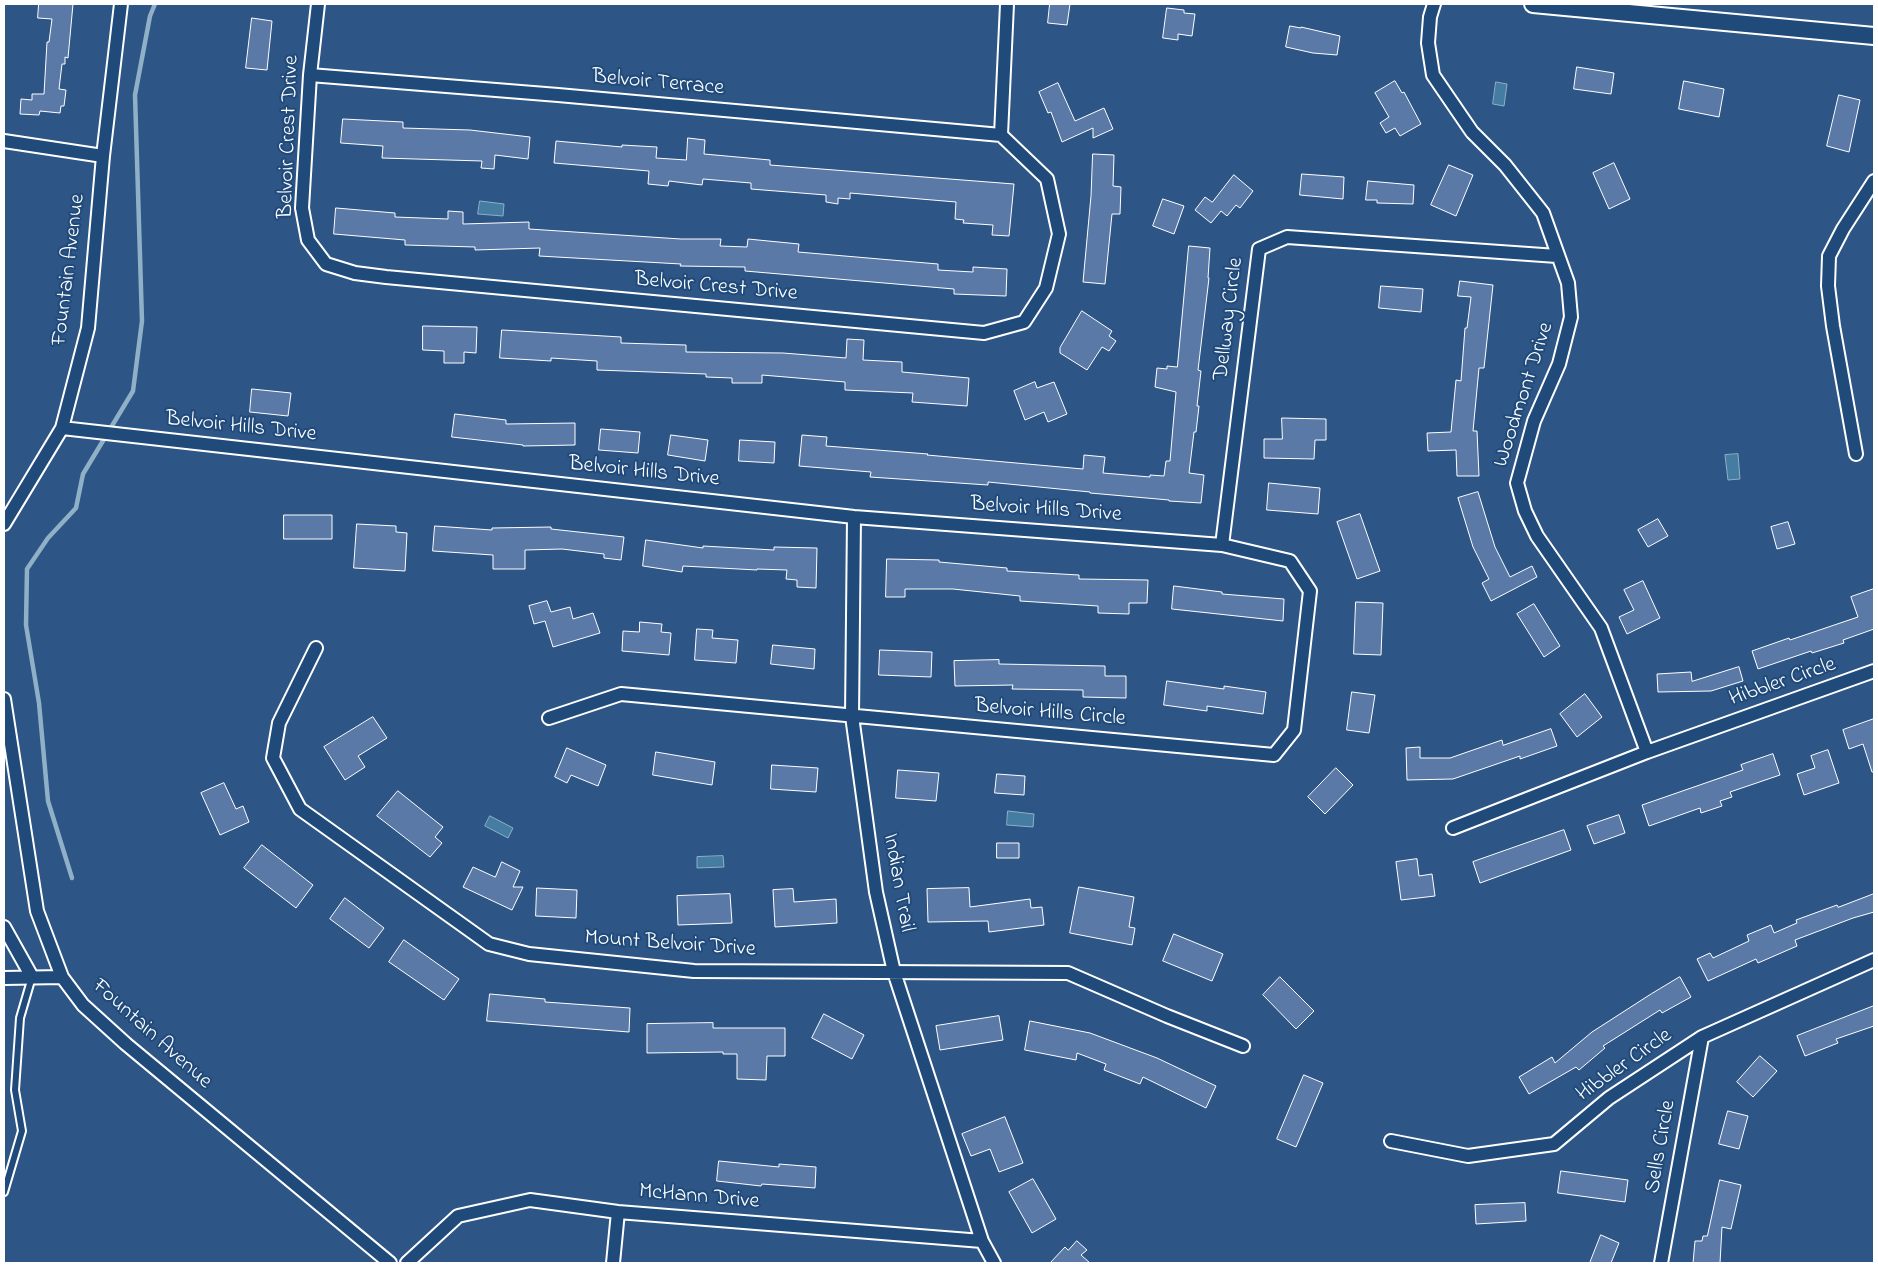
<!DOCTYPE html>
<style>
body{margin:0}
#map{position:relative;width:1878px;height:1267px;overflow:hidden;background:#2d5585;font-family:"Indie Flower",sans-serif}
canvas{display:block}
.frame{position:absolute;inset:0;border:5px solid #fff;pointer-events:none}
</style>
<div id="map">
<canvas width="1878" height="1267"></canvas>
<div class="frame"></div>
</div>
<script>
const ctx = document.querySelector('canvas').getContext('2d');
ctx.lineJoin = 'round';
function paint(path, color) { ctx.fillStyle = color; ctx.fill(path, 'evenodd'); }
function stroke(path, color, width, dash) { ctx.strokeStyle = color; ctx.lineWidth = width; ctx.lineCap = dash ? 'butt' : 'round'; ctx.setLineDash(dash || []); ctx.stroke(path); }
function drawText(font, color, halo, rows, align = 'center') {
  ctx.font = font + ' "Indie Flower",sans-serif'; ctx.lineWidth = 4; ctx.setLineDash([]); ctx.textBaseline = 'middle'; ctx.strokeStyle = halo; ctx.fillStyle = color; for (const [text, x, y, turn = 0] of rows) {
    ctx.save(); ctx.translate(x, y); ctx.rotate((+turn || 0) * Math.PI / 180); ctx.textAlign = isNaN(turn) ? turn : align; if (halo) ctx.strokeText(text, 0, 0); ctx.fillText(text, 0, 0); ctx.restore();
  }
}
const water = new Path2D(`
 M1496,82L1507,84L1504,106L1493,104Z
 M480,201L504,204L503,216L478,214Z
 M1738,454L1740,479L1728,480L1725,455Z
 M1008,811L1034,814L1033,827L1007,825Z
 M490,816L513,828L508,838L485,826Z
 M723,856L724,867L697,868V857Z`);
const stream = new Path2D(`
 M72,878L48,801L39,703L26,625L27,569L48,538L76,508L83,474L133,391L142,321L135,95L150,16L155,4`);
const building = new Path2D(`
 M39,4H73L68,58L65,57V64H62L59,89L66,90L64,106H61L60,113L40,111L39,115L20,114L21,99L32,100V94H44L47,42H49L52,19L38,18Z
 M1050,4H1070L1067,25L1048,23Z
 M1167,8L1184,10V13L1195,14L1192,36L1178,34V40L1163,38Z
 M252,18L272,21L267,70L246,68Z
 M1290,26L1301,28V27L1340,36L1337,55L1313,53L1286,47Z
 M1577,67L1614,73L1611,94L1574,89Z
 M1395,81L1402,93L1404,92L1421,124L1400,136L1395,128L1386,133L1380,123L1389,117L1375,93Z
 M1684,81L1724,89L1719,117L1679,109Z
 M1058,83L1075,121L1104,108L1113,129L1093,138V128L1062,142L1051,112L1048,113L1039,92Z
 M1839,95L1860,100L1849,152L1827,146Z
 M343,119L403,122V128L470,130L530,137L528,159L495,155L494,169L481,168L482,161L382,158L383,146L341,143Z
 M688,138L705,140L704,154L770,160V165L1014,184L1009,236L992,235L993,225L963,223L964,220L955,219L956,202L850,193V199L838,198V204L826,202V195L751,189V183L703,179L702,185L669,181L668,186L648,184L649,171L554,163L556,141L622,147V145L657,147L656,158L686,160Z
 M1093,154L1114,155L1113,186L1121,187L1120,214H1112L1105,284L1083,282L1091,196Z
 M1614,163L1630,199L1609,209L1593,173Z
 M1449,165L1473,175L1456,216L1431,205Z
 M1302,174L1344,177L1343,199L1300,195Z
 M1234,175L1253,191L1240,208L1236,205L1227,216L1221,211L1211,223L1195,210L1205,197L1212,202Z
 M1368,181L1414,185L1413,204L1377,203V200H1366Z
 M1163,199L1184,206L1174,234L1153,226Z
 M336,208L395,213V217L448,219V211L463,212V224L529,222V229L681,239H721L720,246L747,247L748,239L799,244L798,252L938,264V270L973,272V267L1007,269L1006,296L954,294V289L745,271V267L680,266L681,264L539,256L540,248L475,250V247L405,245V240L334,234Z
 M1189,246L1210,248L1208,278H1209L1198,370L1201,371L1197,406H1199L1196,432H1194L1189,473L1204,475L1201,503L1169,501V500L1090,493V492L988,482V485L870,477L871,472L799,466L802,435L827,437L826,446L928,454L927,455L1083,469L1084,455L1105,457L1103,473L1150,477V475L1164,476L1166,461H1170L1176,392L1155,387L1157,368L1167,369V366L1177,367Z
 M1460,281L1493,285L1484,368H1479L1473,431H1477L1479,476H1457L1456,450L1428,451L1427,433L1451,432L1456,380L1461,381L1465,328H1467L1471,297L1458,296Z
 M1381,286L1423,289L1421,312L1379,308Z
 M1082,311L1112,331L1109,336L1116,341L1109,351L1102,347L1087,370L1060,353V348Z
 M423,326L477,327L476,353L464,352V363H444V351L423,350Z
 M502,330L621,337V343L686,345V352L783,353L846,358L847,339L864,340L863,360L902,362V372L969,378L967,406L912,402L913,393L845,390V382L762,375V383H732V378L706,377V374L597,370V361L551,358V361L500,358Z
 M1035,382L1037,388L1054,382L1067,414L1048,422L1044,412L1025,420L1014,391Z
 M252,389L291,393L288,416L250,412Z
 M455,414L506,420V424L575,423V445L523,446V445L452,437Z
 M1282,418L1326,419V440H1315L1314,459L1264,458V439H1282Z
 M601,429L640,432L638,453L599,450Z
 M671,435L708,440L705,461L668,455Z
 M740,440L775,442L774,463L739,461Z
 M1269,483L1320,488L1318,514L1267,510Z
 M1478,492L1495,547L1510,577L1532,566L1537,577L1491,601L1482,583L1489,579L1473,547L1458,498Z
 M1360,514L1380,571L1357,579L1337,522Z
 M284,515H332V539H284Z
 M1658,519L1668,536L1648,547L1638,530Z
 M1788,522L1795,544L1777,549L1771,527Z
 M357,524L396,526V532L407,533L405,571L354,568Z
 M435,526L492,530V528L551,527V529L624,537L621,560L604,558V554L562,549L525,550V569H493V555L433,551Z
 M646,540L703,548V546L774,550V547L817,548L816,588L797,587V580L786,579L787,570L757,569V570L683,566L682,572L643,566Z
 M887,559L939,560V562L1007,568V571L1079,575V579L1148,580L1147,603H1129V614L1098,613V606L1020,601V596L953,589H905V597H886Z
 M1643,581L1660,618L1627,634L1619,617L1634,610L1624,590Z
 M1174,586L1222,592V594L1284,599L1283,621L1172,609Z
 M1874,589V629L1843,640L1844,643L1812,653L1811,651L1758,669L1752,651L1789,638L1790,640L1858,617L1851,597Z
 M547,601L551,612L570,607L573,619L593,613L600,633L553,647L545,621L534,624L529,606Z
 M1356,602L1383,603L1381,655L1354,654Z
 M1534,604L1560,646L1544,657L1517,614Z
 M640,622L662,624L661,632L671,633L669,655L622,651L623,631L639,632Z
 M697,629L713,630L712,638L738,640L736,663L695,660Z
 M773,645L815,649L814,669L771,664Z
 M880,650L932,652L931,677L879,675Z
 M999,660V664L1105,666V676H1126V698L1083,697V690L1012,689L1013,685L955,686L954,661Z
 M1739,667L1743,681L1711,691L1658,692L1657,674L1691,672L1692,681Z
 M1167,681L1224,689V686L1266,692L1263,714L1207,706V711L1164,705Z
 M1352,692L1375,695L1369,733L1347,730Z
 M1585,694L1602,717L1577,737L1560,714Z
 M373,717L387,738L358,756L365,767L345,780L324,747Z
 M1874,719V772H1872L1863,744L1849,749L1843,730Z
 M1551,729L1557,746L1520,759V756L1453,779L1407,780L1406,748L1420,747V758H1450L1502,740L1503,745Z
 M567,748L606,765L598,786L571,775L567,783L555,777Z
 M1828,750L1839,783L1804,795L1797,774L1815,768L1811,756Z
 M656,752L715,762L712,785L653,775Z
 M1773,754L1780,775L1730,792L1732,797L1720,801L1722,806L1701,813L1700,808L1649,826L1642,805L1743,770L1741,765Z
 M772,765L818,768L816,792L771,789Z
 M1336,768L1353,785L1325,814L1308,797Z
 M898,770L939,773L936,801L896,798Z
 M997,774L1025,776L1024,795L995,793Z
 M224,783L236,809L243,806L249,822L220,835L201,793Z
 M398,791L443,827L435,837L442,843L430,857L377,816Z
 M1619,815L1625,833L1594,844L1587,826Z
 M1564,830L1571,850L1480,883L1473,862Z
 M997,843H1019V858H997Z
 M262,845L313,885L296,908L244,868Z
 M1417,859L1419,876L1432,874L1435,896L1401,900L1396,862Z
 M502,862L520,871L513,887H523L512,910L463,887L473,867L495,877Z
 M1079,887L1134,897L1129,927L1135,928L1132,945L1070,933Z
 M537,888L577,890L576,918L536,916Z
 M969,888L970,907L1030,899L1031,908L1042,907L1044,925L989,932L988,921L928,922L927,889Z
 M793,889L794,902L836,899L837,923L775,927L773,890Z
 M730,894L732,923L678,925L677,896Z
 M1874,894V912L1853,918L1795,940L1797,946L1758,963L1756,959L1708,981L1697,959L1710,953L1713,958L1749,941L1747,935L1771,925L1774,933L1797,923L1796,920L1837,905L1838,907Z
 M345,898L384,928L369,948L330,919Z
 M1174,934L1223,954L1212,981L1163,961Z
 M404,940L459,979L444,1000L389,962Z
 M1280,977L1314,1011L1296,1029L1263,995Z
 M1680,977L1691,997L1662,1013L1660,1010L1603,1046L1605,1048L1579,1070L1576,1067L1529,1094L1519,1077L1552,1057L1555,1063L1592,1032L1651,994Z
 M490,994L545,999V1002L630,1008L629,1032L487,1021Z
 M1874,1006V1026L1836,1039L1838,1043L1805,1056L1797,1036Z
 M824,1014L864,1035L852,1059L812,1038Z
 M999,1016L1003,1040L940,1050L936,1026Z
 M1030,1021L1090,1033L1157,1058L1216,1086L1206,1108L1143,1077L1140,1084L1104,1070L1106,1064L1077,1053L1076,1060L1025,1050Z
 M713,1023V1028H785V1056H767L766,1080L737,1079V1054H723V1052L647,1053V1024Z
 M1760,1056L1777,1071L1753,1097L1737,1082Z
 M1304,1075L1323,1083L1296,1147L1277,1139Z
 M1728,1111L1748,1116L1739,1149L1719,1144Z
 M1005,1117L1023,1163L999,1172L990,1149L971,1156L962,1134Z
 M719,1161L779,1167V1164L816,1167L815,1188L762,1184L761,1186L717,1181Z
 M1561,1171L1628,1180L1625,1202L1558,1193Z
 M1033,1179L1056,1219L1032,1233L1009,1192Z
 M1720,1180L1741,1185L1731,1229L1722,1227L1720,1263H1693L1695,1241H1702L1703,1236H1707Z
 M1525,1203L1526,1221L1476,1224L1475,1205Z
 M1601,1235L1619,1243L1611,1263H1590Z
 M1077,1241L1087,1250L1081,1255L1090,1263H1050L1065,1247L1068,1250Z`);
const service = new Path2D(`
 M4,1192L22,1131L15,1090L20,1018L32,977`);
const minor = new Path2D(`
 M318,4L310,75L302,208L308,240L326,264L355,273L386,277L984,333L1024,322L1046,288L1059,234L1047,179L1001,135L1007,4
 M1434,4L1430,17L1428,43L1433,75L1472,132L1505,165L1543,213L1568,283L1571,317L1559,364L1534,421L1517,483L1525,511L1537,536L1601,628L1647,752
 M310,75L558,95L1001,135
 M4,141L103,156
 M62,428L854,517L1222,545L1290,561L1310,591L1294,730L1274,755L621,694L549,718
 M1856,454L1833,326L1828,286L1829,256L1843,229L1874,181
 M854,517L852,716L876,892L894,972L982,1241
 M4,524L62,428L88,328L103,156L121,4
 M1222,545L1259,249L1287,237L1557,256
 M316,648L279,723L273,758L300,809L489,944L529,954L694,971L1068,973L1167,1016L1243,1046
 M4,699L37,911L62,977L83,1005L126,1044L390,1263
 M1453,828L1647,752L1874,671
 M4,927L32,977
 M4,978L62,977
 M1391,1141L1468,1156L1554,1144L1609,1098L1702,1037L1874,960
 M407,1263L458,1216L530,1200L618,1212L982,1241L994,1263
 M613,1263L618,1212
 M1661,1263L1702,1037`);
const tertiary = new Path2D(`
 M1533,4L1874,36`);
const streetNames = [
 ["Belvoir Terrace",658,84,5],
 ["Belvoir Crest Drive",290,137,-88],
 ["Fountain Avenue",70,270,-83],
 ["Belvoir Crest Drive",716,288,5],
 ["Dellway Circle",1230,319,-83],
 ["Woodmont Drive",1525,395,-72],
 ["Belvoir Hills Drive",241,428,6],
 ["Belvoir Hills Drive",644,473,6],
 ["Belvoir Hills Drive",1046,511,4],
 ["Hibbler Circle",1783,683,-19],
 ["Belvoir Hills Circle",1050,714,5],
 ["Indian Trail",897,883,80],
 ["Mount Belvoir Drive",670,945,4],
 ["Fountain Avenue",151,1035,42],
 ["Hibbler Circle",1625,1066,-35],
 ["Sells Circle",1662,1147,-80],
 ["McHann Drive",699,1198,5]
];
paint(water, '#457ca1');
stroke(water, '#8fb0c7', 1);
stroke(stream, '#8fb0c7', 4.5);
paint(building, '#5a79a6');
stroke(building, '#fff', 1);
stroke(service, '#fff', 10);
stroke(minor, '#fff', 16);
stroke(tertiary, '#fff', 20);
stroke(service, '#1f4a7a', 6);
stroke(minor, '#1f4a7a', 12);
stroke(tertiary, '#1f4a7a', 16);
drawText('22px', '#fff', '#1f4a7a', streetNames);
</script>
